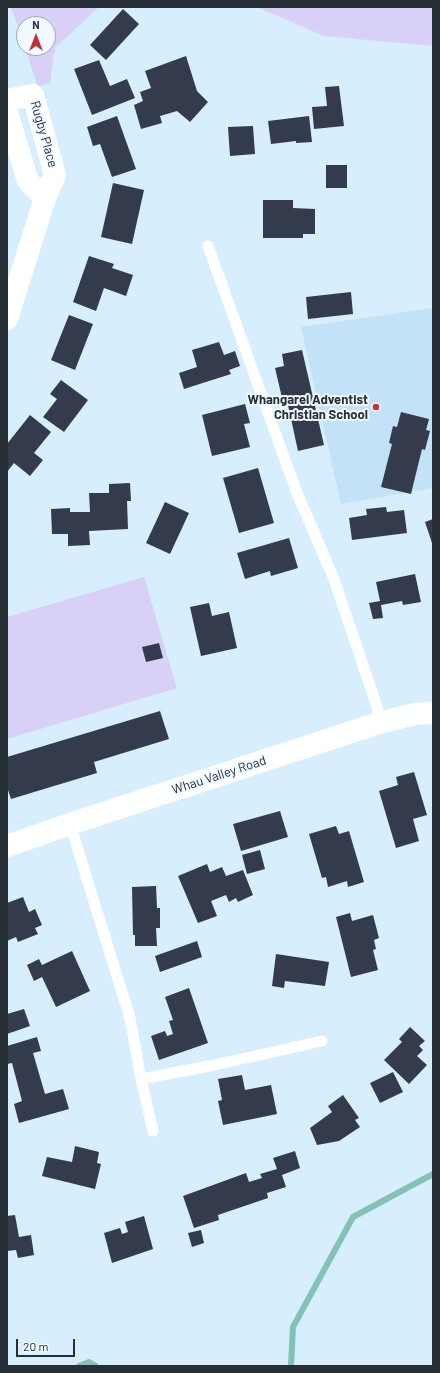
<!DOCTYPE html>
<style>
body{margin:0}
#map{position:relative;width:440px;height:1373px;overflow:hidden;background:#d6eefe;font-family:Barlow,sans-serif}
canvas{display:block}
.frame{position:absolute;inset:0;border:8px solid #262f35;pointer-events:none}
.north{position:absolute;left:16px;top:16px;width:40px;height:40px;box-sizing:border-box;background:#eff9ff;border:1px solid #9fa8ae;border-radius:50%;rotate:0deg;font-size:11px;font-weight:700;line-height:16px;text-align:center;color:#262f35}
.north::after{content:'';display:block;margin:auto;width:14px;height:18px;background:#c1313a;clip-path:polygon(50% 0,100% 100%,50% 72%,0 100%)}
.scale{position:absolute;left:16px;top:1339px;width:59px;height:18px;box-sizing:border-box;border:2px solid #262f35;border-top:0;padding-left:5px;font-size:12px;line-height:14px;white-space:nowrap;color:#262f35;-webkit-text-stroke:3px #eff9ff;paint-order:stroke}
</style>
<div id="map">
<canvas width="440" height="1373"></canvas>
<div class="frame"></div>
<div class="north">N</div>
<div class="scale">20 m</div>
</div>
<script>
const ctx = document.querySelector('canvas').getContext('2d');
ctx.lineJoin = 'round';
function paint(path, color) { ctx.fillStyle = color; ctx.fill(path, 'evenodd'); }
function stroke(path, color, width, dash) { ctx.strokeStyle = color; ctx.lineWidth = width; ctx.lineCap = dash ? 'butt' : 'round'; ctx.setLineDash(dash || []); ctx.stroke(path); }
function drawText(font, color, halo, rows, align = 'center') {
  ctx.font = font + ' Barlow,sans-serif'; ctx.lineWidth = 4; ctx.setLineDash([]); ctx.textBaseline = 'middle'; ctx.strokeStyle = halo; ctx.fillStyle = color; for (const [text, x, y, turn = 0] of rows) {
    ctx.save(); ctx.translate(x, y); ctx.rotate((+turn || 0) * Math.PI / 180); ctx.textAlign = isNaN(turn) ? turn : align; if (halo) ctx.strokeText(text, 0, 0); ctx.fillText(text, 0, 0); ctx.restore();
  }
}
const built = new Path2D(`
 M433,308V488L341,504L301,327Z`);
const green = new Path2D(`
 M11,7H99L55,48L50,83L38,87L25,48H48V24H24V45Z
 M257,7H433V46L324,36Z
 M144,577L177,688L7,739V617Z`);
const stream = new Path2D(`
 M79,1366L89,1362L96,1366
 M291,1366L293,1327L353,1217L433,1174`);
const building = new Path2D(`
 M123,9L139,24L106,60L90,45Z
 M186,56L197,91L208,102L190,122L177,111L160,116L162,123L141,129L134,105L143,101L140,92L151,88L145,71Z
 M99,60L110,86L127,79L135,98L92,115L74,69Z
 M339,86L344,126L314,129L312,107L327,106L325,87Z
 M117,116L136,169L112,177L100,144L93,146L87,127Z
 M309,116L312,142L296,143V141L271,144L268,121Z
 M253,126L255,154L230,156L228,127Z
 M326,165H347V188H326Z
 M113,183L144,190L132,244L101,237Z
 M263,200H293V208L315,209V234H303V238H263Z
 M89,256L114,264L112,268L133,275L126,296L104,288L96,311L73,302Z
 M351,292L353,314L308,319L306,297Z
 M69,315L93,324L75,370L51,360Z
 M219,342L224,355L235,351L240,366L229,370L231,374L184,389L179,373L197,367L192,350Z
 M302,350L324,445L298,451L288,405L284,406L275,368L284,366L282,354Z
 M61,380L88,400L64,432L43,417L57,399L50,394Z
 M245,404L250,423L244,424L250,447L212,456L202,415Z
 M401,412L429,419L426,430L430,431L425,450L422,449L411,494L381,487L392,444L389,443L393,426L397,427Z
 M30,415L51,432L34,453L43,460L30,476L14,463L7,472V444Z
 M258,468L274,523L239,533L223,478Z
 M130,483L131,501H127L128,529L89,531L90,545L68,546V534H52L51,509L70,508V512H90L89,493H109V484Z
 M165,502L189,513L170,554L146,543Z
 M386,507L387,512L404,510L407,533L352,540L349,518L367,515L366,509Z
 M433,519V546L425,522Z
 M289,538L298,568L271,576L270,571L245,579L237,553Z
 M415,574L421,602L403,605L402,601L381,605L383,618L373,619L369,603L380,601L376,582Z
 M209,603L212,616L229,612L237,648L201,656L190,607Z
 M159,643L163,658L146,662L142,647Z
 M160,711L169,739L94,762L97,773L11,799L7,787V757Z
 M414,772L427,815L413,819L419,841L396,848L379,791L398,785L396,777Z
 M280,811L288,837L241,851L233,824Z
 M336,826L339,834L349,831L364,882L348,887L347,881L328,887L326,877L322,878L309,834Z
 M260,850L265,869L247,874L242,855Z
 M207,864L210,872L222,867L226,876L243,870L253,895L238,902L236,898L229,902L226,895L211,901L217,916L198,923L178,876Z
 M156,886L157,908H160V928H156L157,946H135V935H133L132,887Z
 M23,897L29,912L35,909L42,925L35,928L38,934L18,942L16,937L7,941V903Z
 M350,913L352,921L373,915L379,938L374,940L376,949L373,950L378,970L351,977L336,917Z
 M197,941L202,957L160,972L155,956Z
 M72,951L90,991L56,1007L42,977L34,981L27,965L39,959L42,965Z
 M276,954L329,962L325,986L285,981L284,988L272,986Z
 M189,988L208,1043L159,1060L151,1036L165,1031L167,1036L173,1034L169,1021L173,1020L165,997Z
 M24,1009L30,1026L7,1034V1014Z
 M410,1027L425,1041L419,1046L423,1050L417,1056L427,1065L409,1084L384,1060L402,1042L399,1039Z
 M37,1037L41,1051L33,1053L45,1094L63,1089L69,1109L19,1123L14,1104L22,1101L12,1063L7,1064V1046Z
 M393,1072L403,1092L380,1103L370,1083Z
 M242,1075L245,1090L271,1085L277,1114L223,1125L218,1101L222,1100L218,1079Z
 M343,1095L359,1118L355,1120L360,1127L339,1141L317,1145L310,1128L332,1112L328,1106Z
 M75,1146L99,1152L97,1163L101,1164L95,1189L42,1176L47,1157L72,1162Z
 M295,1151L300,1168L282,1175L286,1187L267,1193L268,1198L218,1215L219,1220L194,1228L183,1196L246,1173L249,1182L262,1178L260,1174L277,1169L273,1158Z
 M15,1215L19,1237L31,1235L34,1255L18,1258L16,1250L7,1251V1216Z
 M144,1216L153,1249L112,1263L104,1233L120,1228L122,1234L128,1232L125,1222Z
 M201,1230L204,1243L192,1247L188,1233Z`);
const service = new Path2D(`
 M208,246L297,493L334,579L382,722
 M70,824L130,1018L141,1079L153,1131
 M141,1079L210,1066L322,1041`);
const minor = new Path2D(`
 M7,102L11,99L33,95L55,175L45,198L7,319
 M7,113L28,181L45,198
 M7,846L70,824L382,722L415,714L433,713`);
const markers = [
 [376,407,4,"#c1313a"]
];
const streetNames = [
 ["Rugby Place",44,134,74],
 ["Whau Valley Road",219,775,-18]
];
const poiNames = [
 ["Whangarei Adventist",368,400],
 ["Christian School",368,415]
];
paint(built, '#c4e2f7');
paint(green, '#d9d0f8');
stroke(stream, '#83c2b5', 6);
paint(building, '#333b4d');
stroke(service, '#fff', 11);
stroke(minor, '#fff', 22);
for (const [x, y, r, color] of markers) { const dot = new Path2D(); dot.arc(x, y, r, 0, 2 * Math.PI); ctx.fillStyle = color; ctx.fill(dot); stroke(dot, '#eff9ff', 1.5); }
drawText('13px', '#262f35', '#eff9ff', streetNames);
drawText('bold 13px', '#262f35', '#eff9ff', poiNames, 'right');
</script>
